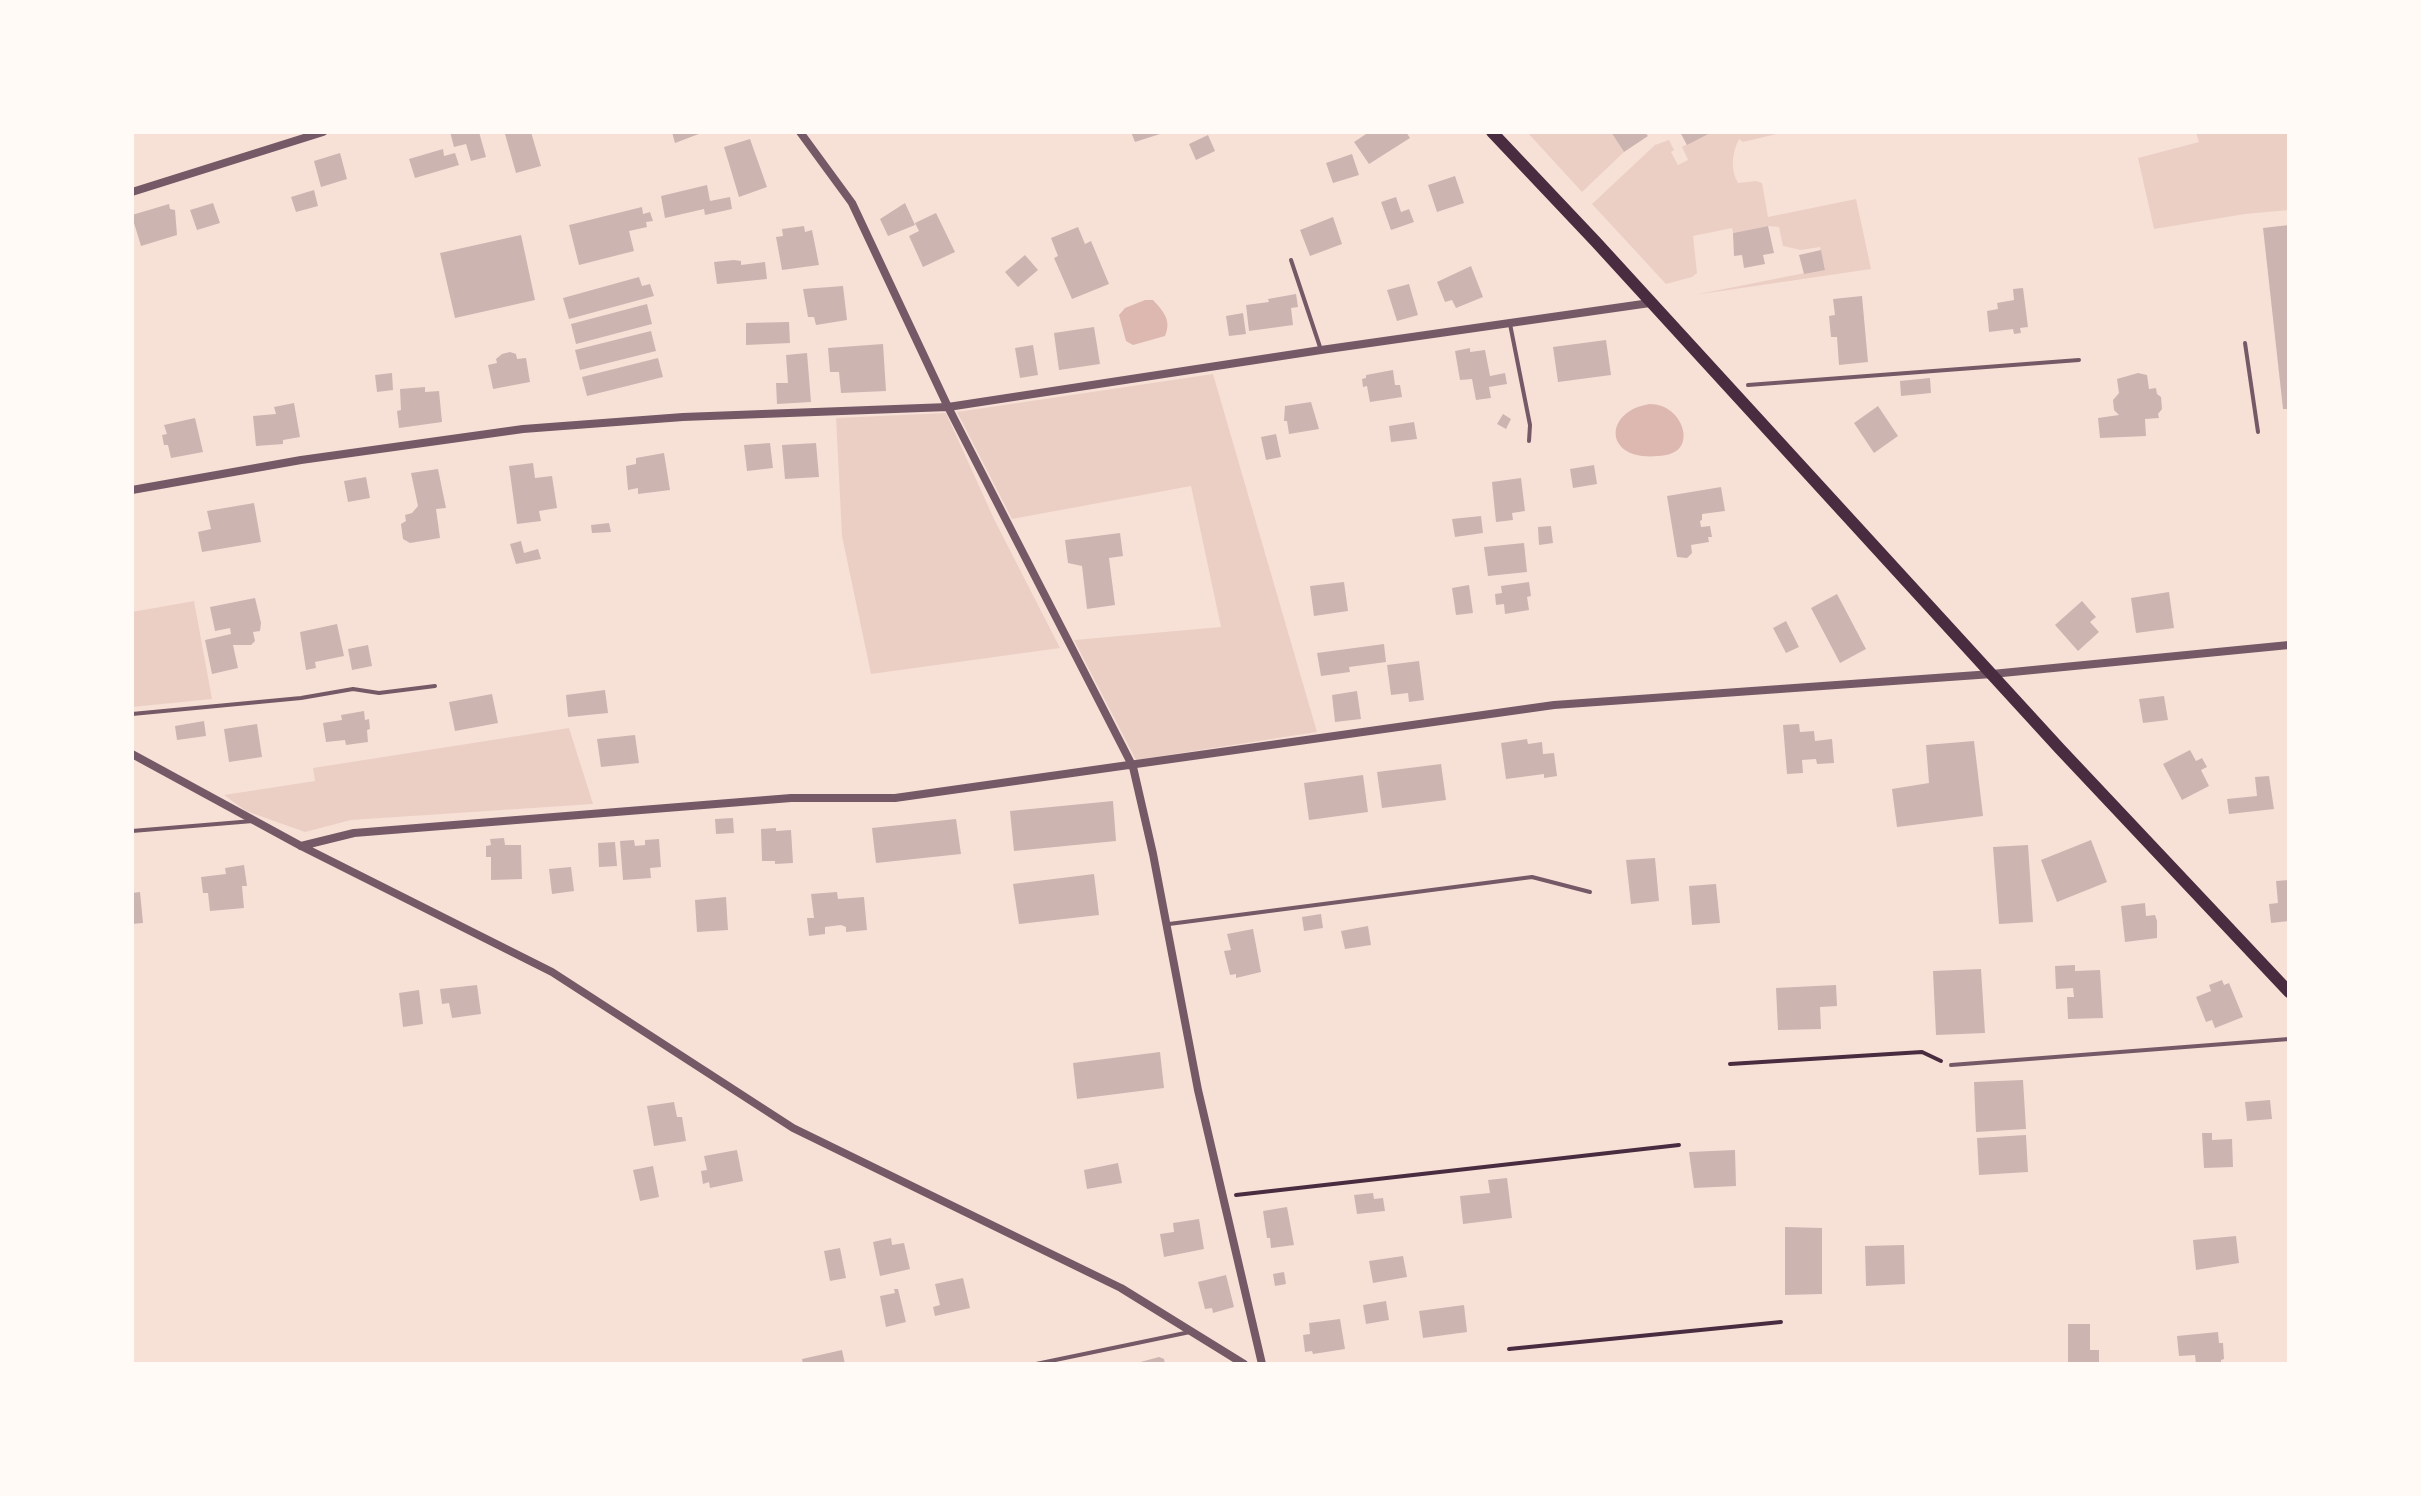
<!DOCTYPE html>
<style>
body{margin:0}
#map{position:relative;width:2421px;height:1496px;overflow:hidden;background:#f7e1d7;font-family:"Sofia Sans Condensed",sans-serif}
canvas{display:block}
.frame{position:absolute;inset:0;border:134px solid #fffaf5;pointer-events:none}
</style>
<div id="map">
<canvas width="2421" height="1496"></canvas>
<div class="frame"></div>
</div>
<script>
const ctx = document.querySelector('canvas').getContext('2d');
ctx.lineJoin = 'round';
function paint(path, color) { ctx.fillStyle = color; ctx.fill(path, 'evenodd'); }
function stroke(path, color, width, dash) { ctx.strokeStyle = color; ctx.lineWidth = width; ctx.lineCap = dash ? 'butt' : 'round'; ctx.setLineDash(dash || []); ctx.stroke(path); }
const green = new Path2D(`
 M1527,132H1611L1624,152L1582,192Z
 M1710,132H1785L1743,142L1739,139C1732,153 1730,169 1738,183L1756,181L1762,183L1768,217L1856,199L1871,269L1694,295L1825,269L1820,247L1801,250L1783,246L1779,227L1768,226L1733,233L1732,228L1693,236L1697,273L1692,277L1666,284L1592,204L1655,145L1669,140L1674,150L1671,152L1678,165L1688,160L1682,147Z
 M2196,132H2289V210L2245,214L2154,229L2138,158L2199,142Z
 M1213,374L1317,732L1136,760L1074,640L1221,627L1191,486L1012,519L957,412Z
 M946,413L994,519L1060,648L871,674L842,536L836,418Z
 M194,601L212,699L132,707V612Z
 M569,728L593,804L351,820L305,832L246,811L224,795L315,781L313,768Z`);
const water = new Path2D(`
 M1145,300H1153C1163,311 1172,320 1165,336L1133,345L1126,341L1119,315L1125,308Z
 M1650,404C1683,404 1698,450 1666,455C1603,466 1601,411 1650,404Z`);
const building = new Path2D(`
 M450,132H479L486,157L471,161L466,144L454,147Z
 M513,132H531L541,166L516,173L505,134Z
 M672,132H704L675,143Z
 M1131,132H1163V133L1135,142Z
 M1369,132H1406L1410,138L1369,164L1354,142Z
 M1611,132H1645L1648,136L1624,152Z
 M1680,132H1712L1687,145Z
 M1208,135L1215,151L1196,160L1189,144Z
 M750,139L767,187L739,197L724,147Z
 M443,149L444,156L455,153L459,165L415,178L409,159Z
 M340,153L347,179L321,187L314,161Z
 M1352,154L1359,175L1333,183L1326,163Z
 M1455,176L1464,203L1437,212L1428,185Z
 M707,185L710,201L730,197L732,209L705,215L704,209L665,218L661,196Z
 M314,190L318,206L296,212L291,197Z
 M1396,197L1401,212L1409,209L1414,222L1391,230L1381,202Z
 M213,203L220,223L197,230L190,210Z
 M905,203L915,225L888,236L880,219Z
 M169,204L170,209L175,210L177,235L141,246L134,223H132V215Z
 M642,207L643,214L650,212L653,221L646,222L647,227L629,231L634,251L579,265L569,225Z
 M936,213L955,252L923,267L909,236L919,231L915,223Z
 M1333,217L1342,244L1310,256L1300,230Z
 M2289,225V409H2283L2263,228Z
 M804,226L805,232L812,230L819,265L782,270L776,237L783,236L782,229Z
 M1768,226L1774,253L1763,255L1765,264L1744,268L1742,255L1734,256L1733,233Z
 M1078,227L1085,244L1091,241L1109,284L1072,299L1054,258L1058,256L1051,238Z
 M521,235L535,300L455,318L440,253Z
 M1821,250L1825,270L1804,274L1799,255Z
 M1025,255L1038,270L1018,287L1005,272Z
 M734,260L741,261V265L765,262L767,279L717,284L714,262Z
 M1471,266L1483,297L1456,308L1452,300L1445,302L1437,282Z
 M639,277L642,286L650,284L654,296L569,319L563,298Z
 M1409,284L1418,315L1397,321L1387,290Z
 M843,286L847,320L816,325L814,317H808L803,289Z
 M2023,288L2028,327L2020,328L2021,333L2014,334L2013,329L1989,332L1987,311L1998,309L1997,303L2014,300L2013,289Z
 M1296,294L1298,307L1291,308L1293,325L1249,331L1246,305L1269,302L1268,299Z
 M1862,296L1868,362L1839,365L1837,337H1831L1830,327L1829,316L1835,315L1833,299Z
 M647,304L652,324L576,344L571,324Z
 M1243,313L1246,334L1229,336L1226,316Z
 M789,322L790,343L746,345V323Z
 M1094,327L1100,364L1059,370L1054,333Z
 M651,331L656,351L580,370L575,350Z
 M1606,340L1611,375L1558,382L1553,347Z
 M883,344L886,391L841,393L839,372H830L828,348Z
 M1033,345L1038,375L1020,378L1015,348Z
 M1470,348V352L1485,350L1490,376L1505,373L1507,384L1489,387L1491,398L1476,400L1472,379L1460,380L1455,351Z
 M510,352L516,354L517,359L526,358L530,382L493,389L488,365L497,363L496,359L502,354Z
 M807,353L811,402L777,404L776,383H788L786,355Z
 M658,358L663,377L587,396L582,377Z
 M1393,370L1395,385H1400L1402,397L1370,402L1367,386L1363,387L1362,379L1366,378V375Z
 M392,373L393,390L377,392L375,375Z
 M2138,373L2147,375L2149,389L2156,388L2157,394L2161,397L2162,409L2158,414L2159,418L2145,419L2146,436L2100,438L2098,418L2119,415L2114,410L2113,400L2119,393L2117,379Z
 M1930,378L1931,393L1901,396L1900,381Z
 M425,387V392L439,391L442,422L399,428L397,411L401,410L400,389Z
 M1311,402L1319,429L1289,434L1287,421H1284L1285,406Z
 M294,403L300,437L283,440V444L256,446L253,416L276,414L274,407Z
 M1878,406L1898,436L1874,453L1854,423Z
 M1503,414L1511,419L1506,429L1497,424Z
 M195,418L203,452L171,458L168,445H164L162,435L167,434L164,425Z
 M1414,422L1417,439L1391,442L1389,426Z
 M1276,434L1281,457L1266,460L1261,437Z
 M770,443L773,468L747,471L744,445Z
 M816,443L819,477L785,479L782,445Z
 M664,453L670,490L638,494V488L628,490L626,466L636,464V458Z
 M533,463L535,478L552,476L557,508L539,511L541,521L517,524L509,466Z
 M1594,465L1597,484L1573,488L1570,469Z
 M438,469L446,508L436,509L440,538L410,543L403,539L401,524L406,521L405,515L412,513L418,506L411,473Z
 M366,477L370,498L348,502L344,481Z
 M1521,478L1525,511L1512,513L1513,520L1496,522L1492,482Z
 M1721,487L1725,511L1702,514V520L1700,521L1701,527L1710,526L1712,537H1708L1709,542L1691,545L1692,553L1687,558L1677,557L1667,496Z
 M254,503L261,542L202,552L198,532L211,529L207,511Z
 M1481,516L1483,533L1455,537L1452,519Z
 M609,523L611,532L592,533L591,525Z
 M1551,526L1553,543L1539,545L1538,527Z
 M1120,533L1123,556L1109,558L1115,605L1087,609L1082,566L1068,563L1065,540Z
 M521,541L524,553L538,549L541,559L516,564L510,544Z
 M1524,543L1527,572L1488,576L1484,547Z
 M1344,582L1348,611L1314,616L1310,586Z
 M1529,582L1531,596L1527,597L1529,610L1505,614L1504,604L1496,605L1495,594L1502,593L1501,586Z
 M1469,585L1473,613L1456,615L1452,588Z
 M2169,592L2174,628L2136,633L2131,598Z
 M1837,594L1866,649L1840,663L1811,608Z
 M255,598L261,623L260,631L253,632L255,641L251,645H233L238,668L212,674L205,640L231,634L230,628L215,631L210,607Z
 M2082,601L2096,617L2090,622L2099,632L2078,651L2055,625Z
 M1786,621L1799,647L1786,653L1773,628Z
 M337,624L344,656L315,662L316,668L306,670L300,632Z
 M1384,644L1386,662L1349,667L1350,672L1321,676L1317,653Z
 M368,645L372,666L352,670L348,649Z
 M1419,661L1424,700L1409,702L1408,693L1391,695L1387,665Z
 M605,690L608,713L568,717L566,695Z
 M1357,691L1361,719L1335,722L1332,695Z
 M492,694L498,723L455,731L449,702Z
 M2164,696L2168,720L2143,723L2139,699Z
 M364,711L365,720L369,719L370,729L367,730L368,742L346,745L345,740L326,742L323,723L342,720L341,715Z
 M204,721L206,736L177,740L175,726Z
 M257,724L262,757L229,762L224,729Z
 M1799,724L1800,732L1814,731L1815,741L1832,739L1834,763L1817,764L1816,759L1802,760L1803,773L1787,774L1783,725Z
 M635,735L639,763L601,767L597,739Z
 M1527,739L1528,744L1542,742L1543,754L1554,753L1557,776L1544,778V774L1506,779L1501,743Z
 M1974,741L1983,816L1897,827L1892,789L1929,783L1926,745Z
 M2190,750L2196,761L2202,758L2207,767L2201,770L2209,786L2182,800L2163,764Z
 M1441,764L1446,800L1382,808L1377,772Z
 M1363,775L1368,812L1309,820L1304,783Z
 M2269,776L2274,809L2229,814L2227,799L2257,796L2255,777Z
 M1113,801L1116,841L1014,851L1010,811Z
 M733,818L734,833L716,834L715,819Z
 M956,819L961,854L876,863L872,828Z
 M776,828V831L791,830L793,863L775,864V861H762L761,829Z
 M504,838L505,845H521L522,879L491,880V857H486V846L491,845L490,839Z
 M659,839L661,867L650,868L651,878L623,880L620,841L634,840L635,846L645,845V840Z
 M2091,840L2107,882L2057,902L2041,860Z
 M615,842L617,866L599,867L598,843Z
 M2028,845L2033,922L1999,924L1993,847Z
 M1655,858L1659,901L1631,904L1626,860Z
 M244,865L247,886H242L244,908L210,911L208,893H203L201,877L226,874L225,868Z
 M571,867L574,891L552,894L549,869Z
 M1094,874L1099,915L1019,924L1013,884Z
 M2289,880V921L2271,923L2269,904L2278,903L2276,881Z
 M1716,884L1720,923L1692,925L1689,886Z
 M140,892L143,923L132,924V893Z
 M837,892L838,899L864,897L867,930L846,932V927L841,925L825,927V934L809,936L807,918H814L811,894Z
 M726,897L728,930L697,932L695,900Z
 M2145,903L2146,916L2155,915L2157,921V938L2125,942L2121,906Z
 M1321,914L1323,928L1304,931L1302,917Z
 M1368,926L1371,945L1345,949L1341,931Z
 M1253,929L1261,972L1236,978V974L1230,975L1224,951L1231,950L1227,934Z
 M2075,965V971L2100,970L2103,1018L2068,1019L2067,997H2074L2073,988L2056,989L2055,966Z
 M1981,969L1985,1033L1936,1035L1933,971Z
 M2222,980L2224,985L2229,983L2243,1017L2215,1028L2212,1020L2206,1022L2196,997L2211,991L2209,985Z
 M477,985L481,1014L452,1018L449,1003L442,1004L440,989Z
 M1836,985L1837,1006L1820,1007L1821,1029L1778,1030L1776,988Z
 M419,990L423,1024L403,1027L399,993Z
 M1160,1052L1164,1088L1077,1099L1073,1063Z
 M2023,1080L2026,1129L1976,1132L1974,1082Z
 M2270,1100L2272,1119L2247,1121L2245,1102Z
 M674,1102L677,1117H682L686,1141L654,1146L647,1106Z
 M2202,1133H2212V1140L2232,1139L2233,1167L2204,1168Z
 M2026,1135L2028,1172L1979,1175L1977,1138Z
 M737,1150L743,1181L710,1188L709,1182L703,1184L701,1171L707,1170L704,1156Z
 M1735,1150L1736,1186L1694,1188L1689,1152Z
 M1118,1163L1122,1183L1087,1189L1084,1170Z
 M653,1166L659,1197L640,1201L633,1170Z
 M1507,1178L1512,1218L1463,1224L1460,1196L1490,1193L1488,1180Z
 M1373,1193L1374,1199L1383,1198L1385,1211L1357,1214L1354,1195Z
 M1287,1207L1294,1245L1271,1248L1270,1238H1267L1263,1211Z
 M1199,1219L1204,1249L1164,1257L1160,1234L1174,1232L1173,1223Z
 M1785,1227L1822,1228V1294L1785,1295Z
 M2236,1236L2239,1263L2196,1270L2193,1240Z
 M891,1238L892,1245L904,1243L910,1269L880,1276L873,1242Z
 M1904,1245L1905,1284L1866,1286L1865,1246Z
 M840,1248L846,1278L830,1281L824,1251Z
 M1403,1256L1407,1277L1373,1283L1369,1261Z
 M1284,1272L1286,1284L1275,1286L1273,1274Z
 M1226,1275L1234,1307L1213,1313L1212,1308L1205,1309L1198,1282Z
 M963,1278L970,1308L935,1316L933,1307L940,1305L935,1284Z
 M894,1289H898L906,1322L886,1327L880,1296L895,1293Z
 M1386,1301L1389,1320L1366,1324L1363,1305Z
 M1464,1305L1467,1332L1423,1338L1419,1311Z
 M1340,1319L1345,1349L1313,1354L1312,1351L1305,1352L1303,1335L1310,1334L1309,1323Z
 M2068,1324H2090V1350H2099V1364H2068Z
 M2218,1332L2219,1343H2223L2224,1359L2221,1360V1364H2196L2195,1355L2179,1356L2177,1336Z
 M842,1350L845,1364H803L802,1359Z
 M1159,1357L1164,1359L1165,1364H1133Z`);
const path = new Path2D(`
 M1730,1064L1922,1052L1941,1061
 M1236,1195L1679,1145
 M1509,1349L1781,1322`);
const service = new Path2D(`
 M1291,260L1321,350
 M1510,324L1530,425L1529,441
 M2245,343L2258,432
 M1748,385L2079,360
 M132,714L301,698L353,689L379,693L435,686
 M132,831L253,821
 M1169,924L1532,877L1590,892
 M1951,1065L2289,1039
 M1036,1364L1190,1332`);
const minor = new Path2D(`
 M800,132L852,203L948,407L1133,767L1153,854L1198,1090L1262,1364
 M132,192L323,132
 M132,490L301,460L523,429L683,417L948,407L1321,350L1650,303
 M132,754L301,846L552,972L793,1128L1121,1288L1244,1364
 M301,846L354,833L791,798H895L1554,705L1992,674L2289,645`);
const secondary = new Path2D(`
 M1492,132L1596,242L2060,749L2289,992`);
paint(green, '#ebcfc5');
paint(water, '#dcb8b0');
paint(building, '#ccb4b1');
stroke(path, '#4a2c40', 4);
stroke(service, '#755966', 4);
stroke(minor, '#755966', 8);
stroke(secondary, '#4a2c40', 12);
</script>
